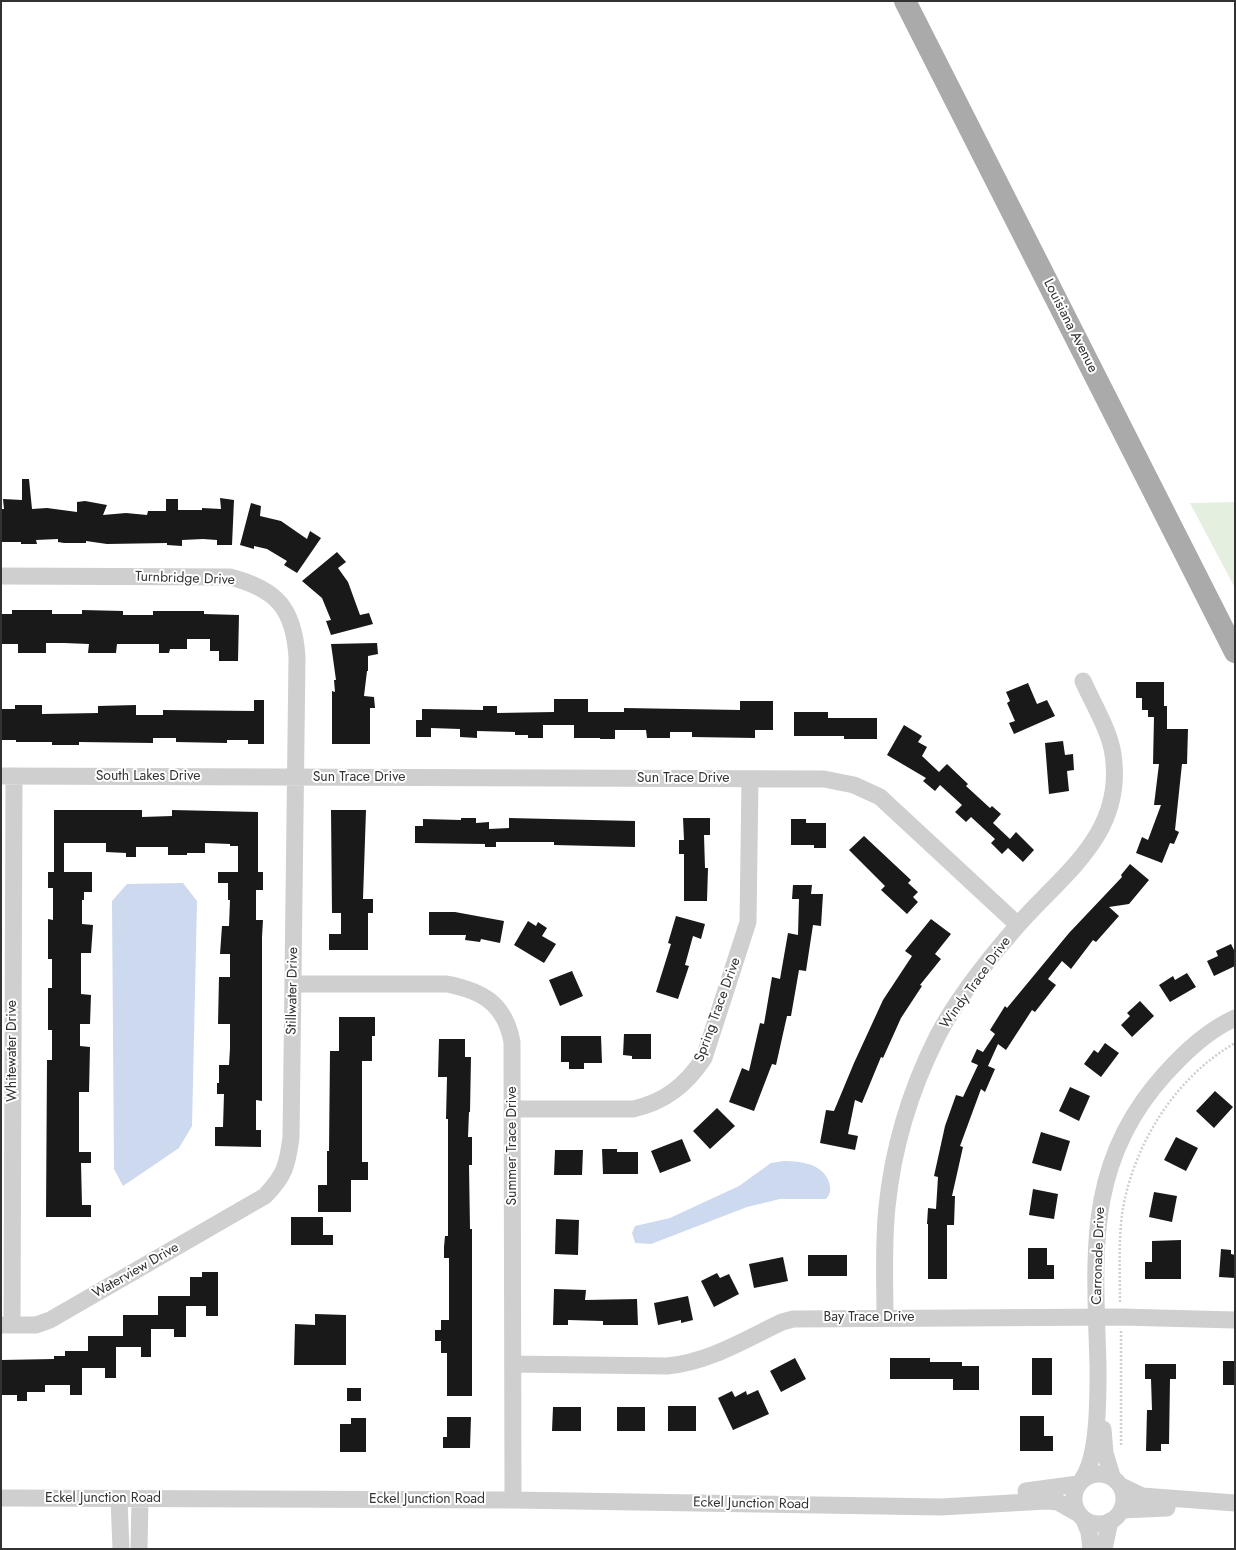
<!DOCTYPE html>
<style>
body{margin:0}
#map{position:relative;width:1236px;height:1550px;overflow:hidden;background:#fff;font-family:Jost,sans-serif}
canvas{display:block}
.frame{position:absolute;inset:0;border:2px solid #323232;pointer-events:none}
</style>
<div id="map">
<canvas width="1236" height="1550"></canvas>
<div class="frame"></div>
</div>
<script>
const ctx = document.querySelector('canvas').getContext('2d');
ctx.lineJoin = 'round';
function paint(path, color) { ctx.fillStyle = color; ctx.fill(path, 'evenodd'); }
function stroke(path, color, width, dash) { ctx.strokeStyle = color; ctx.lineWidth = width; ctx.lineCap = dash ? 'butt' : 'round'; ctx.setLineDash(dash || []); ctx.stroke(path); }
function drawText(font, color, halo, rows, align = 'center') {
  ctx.font = font + ' Jost,sans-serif'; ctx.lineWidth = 4; ctx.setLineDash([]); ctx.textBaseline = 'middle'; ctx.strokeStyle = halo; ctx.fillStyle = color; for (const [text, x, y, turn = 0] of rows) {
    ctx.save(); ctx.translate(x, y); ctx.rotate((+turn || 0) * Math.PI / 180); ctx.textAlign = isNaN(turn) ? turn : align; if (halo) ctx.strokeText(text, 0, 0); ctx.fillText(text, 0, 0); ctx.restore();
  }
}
const green = new Path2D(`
 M1235,502V588L1190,503Z`);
const water = new Path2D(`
 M183,883L197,901L192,1126L179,1148L123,1186L114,1169L112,901L127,884Z
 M784,1161C801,1161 823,1164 829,1182C831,1190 831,1193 826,1199H780L747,1207L651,1244L635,1243L632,1233L635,1226L670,1218L739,1186L771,1163Z`);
const building = new Path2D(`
 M22,479H29L32,509L47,508L77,512V502L85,501L107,505L103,515L126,513L147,515L148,511H166V499H178V510H202V508L221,509L220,498L234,500L232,545H217V540L203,539L182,540V546L167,545V543L107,544L86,541V543H64L58,542V539L36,540L37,544H21V542H1V509H4L3,499L22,500Z
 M251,503L261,506L260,516L281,521L307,539L310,531L321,538L297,573L284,565L287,561L267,549L254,546V549L240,545Z
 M337,552L346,562L338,568L348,582L360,615L369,613L373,624L331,635L326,621L331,620L322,598L302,581Z
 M12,610H52V614H82V610L123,611V615H153V611H204V614L239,615L238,661H219V651H210V639H187V649H170L169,653H159V644H117L116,653H88L89,644L64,643H46V653H18V644H1V614H12Z
 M377,643L378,654L368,656V671H367L364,696L374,697L375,708H370V744H332V691L335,692L334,680H336L331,644Z
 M1136,682H1164V706H1167V729H1188L1187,764H1182L1175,830L1179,832L1174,844L1170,843L1162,863L1136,853L1142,837L1148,840L1161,805H1154L1159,764H1153L1154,717H1148V710H1142V698H1136Z
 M1028,683L1037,704L1047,700L1055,716L1014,734L1009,723L1015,721L1007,703L1010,701L1006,692Z
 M554,699H588V712H624V708L740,710V701H773V730H755V738L692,737V732H670V738H647L646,730H615V739H600V738H574V725H543V738H528V735H515V732L477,731V738L460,737V729L431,728V737H416V720H422V709L483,710V706H497V713L554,712Z
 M254,700H264V744H248V740H227V743L176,742V738H153V743L79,742V745H52V742H16V740H1V709H15V705H42V714L98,713V706L136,705V715H163V710L254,711Z
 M794,712H828V718H877V739H844V736H794Z
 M904,725L922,736L918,742L927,747L922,756L939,772L947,764L968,784L966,786L990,808L992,806L1001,814L993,823L1010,839L1016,832L1034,850L1023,862L1008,848L1002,854L991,843L995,839L971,817L966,822L955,812L962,805L940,785L935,791L923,781L926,778L887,755Z
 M1063,741L1065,755L1073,754L1074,770L1067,771L1069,791L1049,794L1045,743Z
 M54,810H142V817L172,816V810L258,812V872H263V890H256V920H263L262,937V1101L256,1100V1130H261V1147L215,1146V1127H223L224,1094H217V1083H219V1065H229L230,1048V1024H218L219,977H230V954H220L222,926H229L230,900H228V883H218V872H238V846H230V844L205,843V853H187V855H168V847H136V857H126V853L106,852V843H64V872H92V892H84V900H82V924L93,925L91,953H81V994L91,995L90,1024H80V1046L90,1047L89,1092H79V1152H91V1163H81L82,1205H91V1217H46L47,1060H52V1030H48V988H52V959H48V919L53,920V888H48V872H54Z
 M331,810H366L363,899H373V913H368V950H329V934H341V913H332Z
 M461,818H476V823L489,822V829L509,828V818L635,821V847L554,845V842H496V847H485V844L415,843V826H423V819L461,820Z
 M683,818H710V835H704L705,868H708L707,901H684V854H679V840H684Z
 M791,819H806V823H826V848H814V845H791Z
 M864,836L911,880L908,883L918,892L913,897L918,902L907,914L881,890L885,886L849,850Z
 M1130,864L1149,880L1129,904L1109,907L1119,916L1096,942L1093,940L1071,969L1062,961L1048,979L1056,985L1035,1012L1032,1010L1006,1050L998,1044L988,1066L995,1069L985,1092L981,1089L960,1146L963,1147L952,1196H955L954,1225H947V1279H928V1224H927L928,1208L936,1209L938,1177L934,1176L945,1126L956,1095L963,1097L978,1065L971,1062L977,1049L983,1052L995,1034L990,1030L1005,1006L1007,1008L1069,933L1122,877L1121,875Z
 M793,885H812L811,894H823L821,926L813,925L806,971L799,970L791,1016H787L776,1065L772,1064L754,1111L729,1102L742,1068L749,1071L760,1023L764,1024L772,977L780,979L788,933L798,935L799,899H792Z
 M429,912H455L504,921L500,943L481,939L480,942L465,940L466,935H429Z
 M676,916L705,924L701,939L693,936L685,965L689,966L678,999L656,992L671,944L668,943Z
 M931,919L951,934L935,954L941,959L920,985L922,986L901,1018L883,1058L881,1057L862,1103L855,1100L848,1134L858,1136L855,1150L820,1143L826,1110L834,1111L854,1063L883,1000L912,956L905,951Z
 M528,921L536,926L538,922L547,928L542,936L556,944L544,963L514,945Z
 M1231,944L1235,952V966L1214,976L1207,961L1218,956L1216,951Z
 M572,971L583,996L560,1006L549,980Z
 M1187,973L1196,987L1170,1002L1159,985L1173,976L1175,980Z
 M1140,1001L1154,1016L1132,1037L1121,1025L1130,1016L1127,1013Z
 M339,1017H375V1036H372V1061H362V1162H368V1180H351V1212H318V1185H327V1151H329L330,1051H339Z
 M624,1034H651V1059H632V1056L623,1055Z
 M561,1036H601L602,1063H584V1069H569V1062H561Z
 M439,1039H465V1057H471L470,1112H469L468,1137H472V1165H469L470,1229H472V1396H447V1353H441V1341H435V1330H441V1320H449V1258H444V1247L445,1236H448V1119H446L447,1077H438Z
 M1105,1043L1119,1053L1101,1077L1084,1064L1094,1050L1098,1053Z
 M1070,1087L1090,1096L1079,1121L1059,1111Z
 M1215,1091L1233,1107L1214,1128L1196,1111Z
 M717,1108L735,1126L710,1149L693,1131Z
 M1041,1132L1070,1141L1061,1171L1032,1163Z
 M1176,1137L1198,1148L1186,1171L1164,1160Z
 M682,1139L691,1161L660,1173L651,1151Z
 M602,1149H617V1152H638V1174H603Z
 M555,1150H583L582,1175H554Z
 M1033,1189L1058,1194L1054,1219L1029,1215Z
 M1154,1192L1177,1196L1172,1222L1149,1217Z
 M291,1217H323V1235H333V1245H291Z
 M556,1219L579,1220L578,1255L555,1254Z
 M1181,1240V1279H1145V1262H1152V1241Z
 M1028,1248H1047V1265H1054V1279H1028Z
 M1221,1249L1231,1250V1254L1235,1255V1278L1219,1277Z
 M808,1255H847V1276H808Z
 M783,1257L788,1281L754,1288L749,1264Z
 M202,1272H218V1316H206V1306H186V1337H174V1329H151V1357H141V1347H116V1378H105V1368H82V1395H70V1385H45V1392H27V1401H17V1395H1V1360L54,1359V1356H65V1351H88V1336H123V1315H158V1296H190V1277H202Z
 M717,1273L720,1278L729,1274L739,1294L714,1307L701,1281Z
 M554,1289L586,1290L585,1300L637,1299L638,1325H603V1321L568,1320V1325H553Z
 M688,1296L693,1320L681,1323V1320L658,1325L654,1303Z
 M315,1314L346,1315V1365H294L295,1324L315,1325Z
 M795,1358L806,1379L781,1392L770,1371Z
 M890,1358H930V1362H962V1366H979V1390H953V1379H890Z
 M1032,1358H1052V1395H1032Z
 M1223,1361H1235V1385H1223Z
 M1145,1364H1176V1379H1170L1169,1444H1161V1451H1146L1147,1410H1152L1151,1379H1145Z
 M347,1388H361V1401H347Z
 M758,1390L769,1414L733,1430L718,1398L732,1391L735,1397L746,1391L747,1395Z
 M668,1406H696V1431H668Z
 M553,1407H581V1431H552Z
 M617,1407H645V1431H617Z
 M1020,1416H1044V1436H1053V1451H1020Z
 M447,1417H471L470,1448H443V1437H447Z
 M351,1418H366V1452H340V1424H351Z`);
const path = new Path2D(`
 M1120,1302C1120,1272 1118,1238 1123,1208C1135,1142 1176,1077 1235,1043
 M1121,1331V1446`);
const minor = new Path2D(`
 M1,576L230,577C277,589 294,609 297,657L291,1138C287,1166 285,1175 265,1196L50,1320L36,1325H1
 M1,776L824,779L854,785L880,797L1018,925
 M293,984H447C483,991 505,1004 512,1042L513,1500
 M512,1109H633C665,1102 686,1085 704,1058L748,922L750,780
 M885,1318C885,1281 883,1244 887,1207C893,1147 910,1091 937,1037C957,998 990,957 1019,924C1065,872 1125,833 1113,754C1109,729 1093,704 1083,681
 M12,1325L14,776
 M513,1364L667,1366C709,1362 744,1340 782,1322L793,1319L1121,1317L1235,1320
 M1103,1429L1105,1453L1112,1476
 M1074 1499a25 25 0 1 1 50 0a25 25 0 1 1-50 0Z
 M1083,1478C1099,1454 1098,1395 1098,1366C1095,1255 1084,1163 1165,1074C1185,1052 1207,1031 1235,1018
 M1121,1486L1142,1496L1235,1503
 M1026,1491L1078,1484
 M1,1498L513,1500L941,1507L1046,1501L1058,1502L1079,1514
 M119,1499L121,1549
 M1122,1510L1167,1508
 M1084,1520L1089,1532L1091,1549
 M139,1549L140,1499
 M1104,1549L1110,1521`);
const major = new Path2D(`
 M905,1L1235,652`);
const streetNames = [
 ["Louisiana Avenue",1070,326,63],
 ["Turnbridge Drive",185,579,2],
 ["South Lakes Drive",148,777],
 ["Sun Trace Drive",359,778],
 ["Sun Trace Drive",683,779],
 ["Windy Trace Drive",976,983,-54],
 ["Stillwater Drive",293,991,-89],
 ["Spring Trace Drive",718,1010,-70],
 ["Whitewater Drive",13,1051,-90],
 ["Summer Trace Drive",513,1146,-90],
 ["Carronade Drive",1099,1256,-88],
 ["Waterview Drive",136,1271,-30],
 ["Bay Trace Drive",869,1318],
 ["Eckel Junction Road",103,1499],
 ["Eckel Junction Road",427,1500],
 ["Eckel Junction Road",751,1504,1]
];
paint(green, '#e4efe0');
paint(water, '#cdd9ee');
paint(building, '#191919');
stroke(path, '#cfcfcf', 2.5, [2, 2]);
stroke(minor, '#cfcfcf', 17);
stroke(major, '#aaa', 22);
drawText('14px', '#323232', '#fff', streetNames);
</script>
